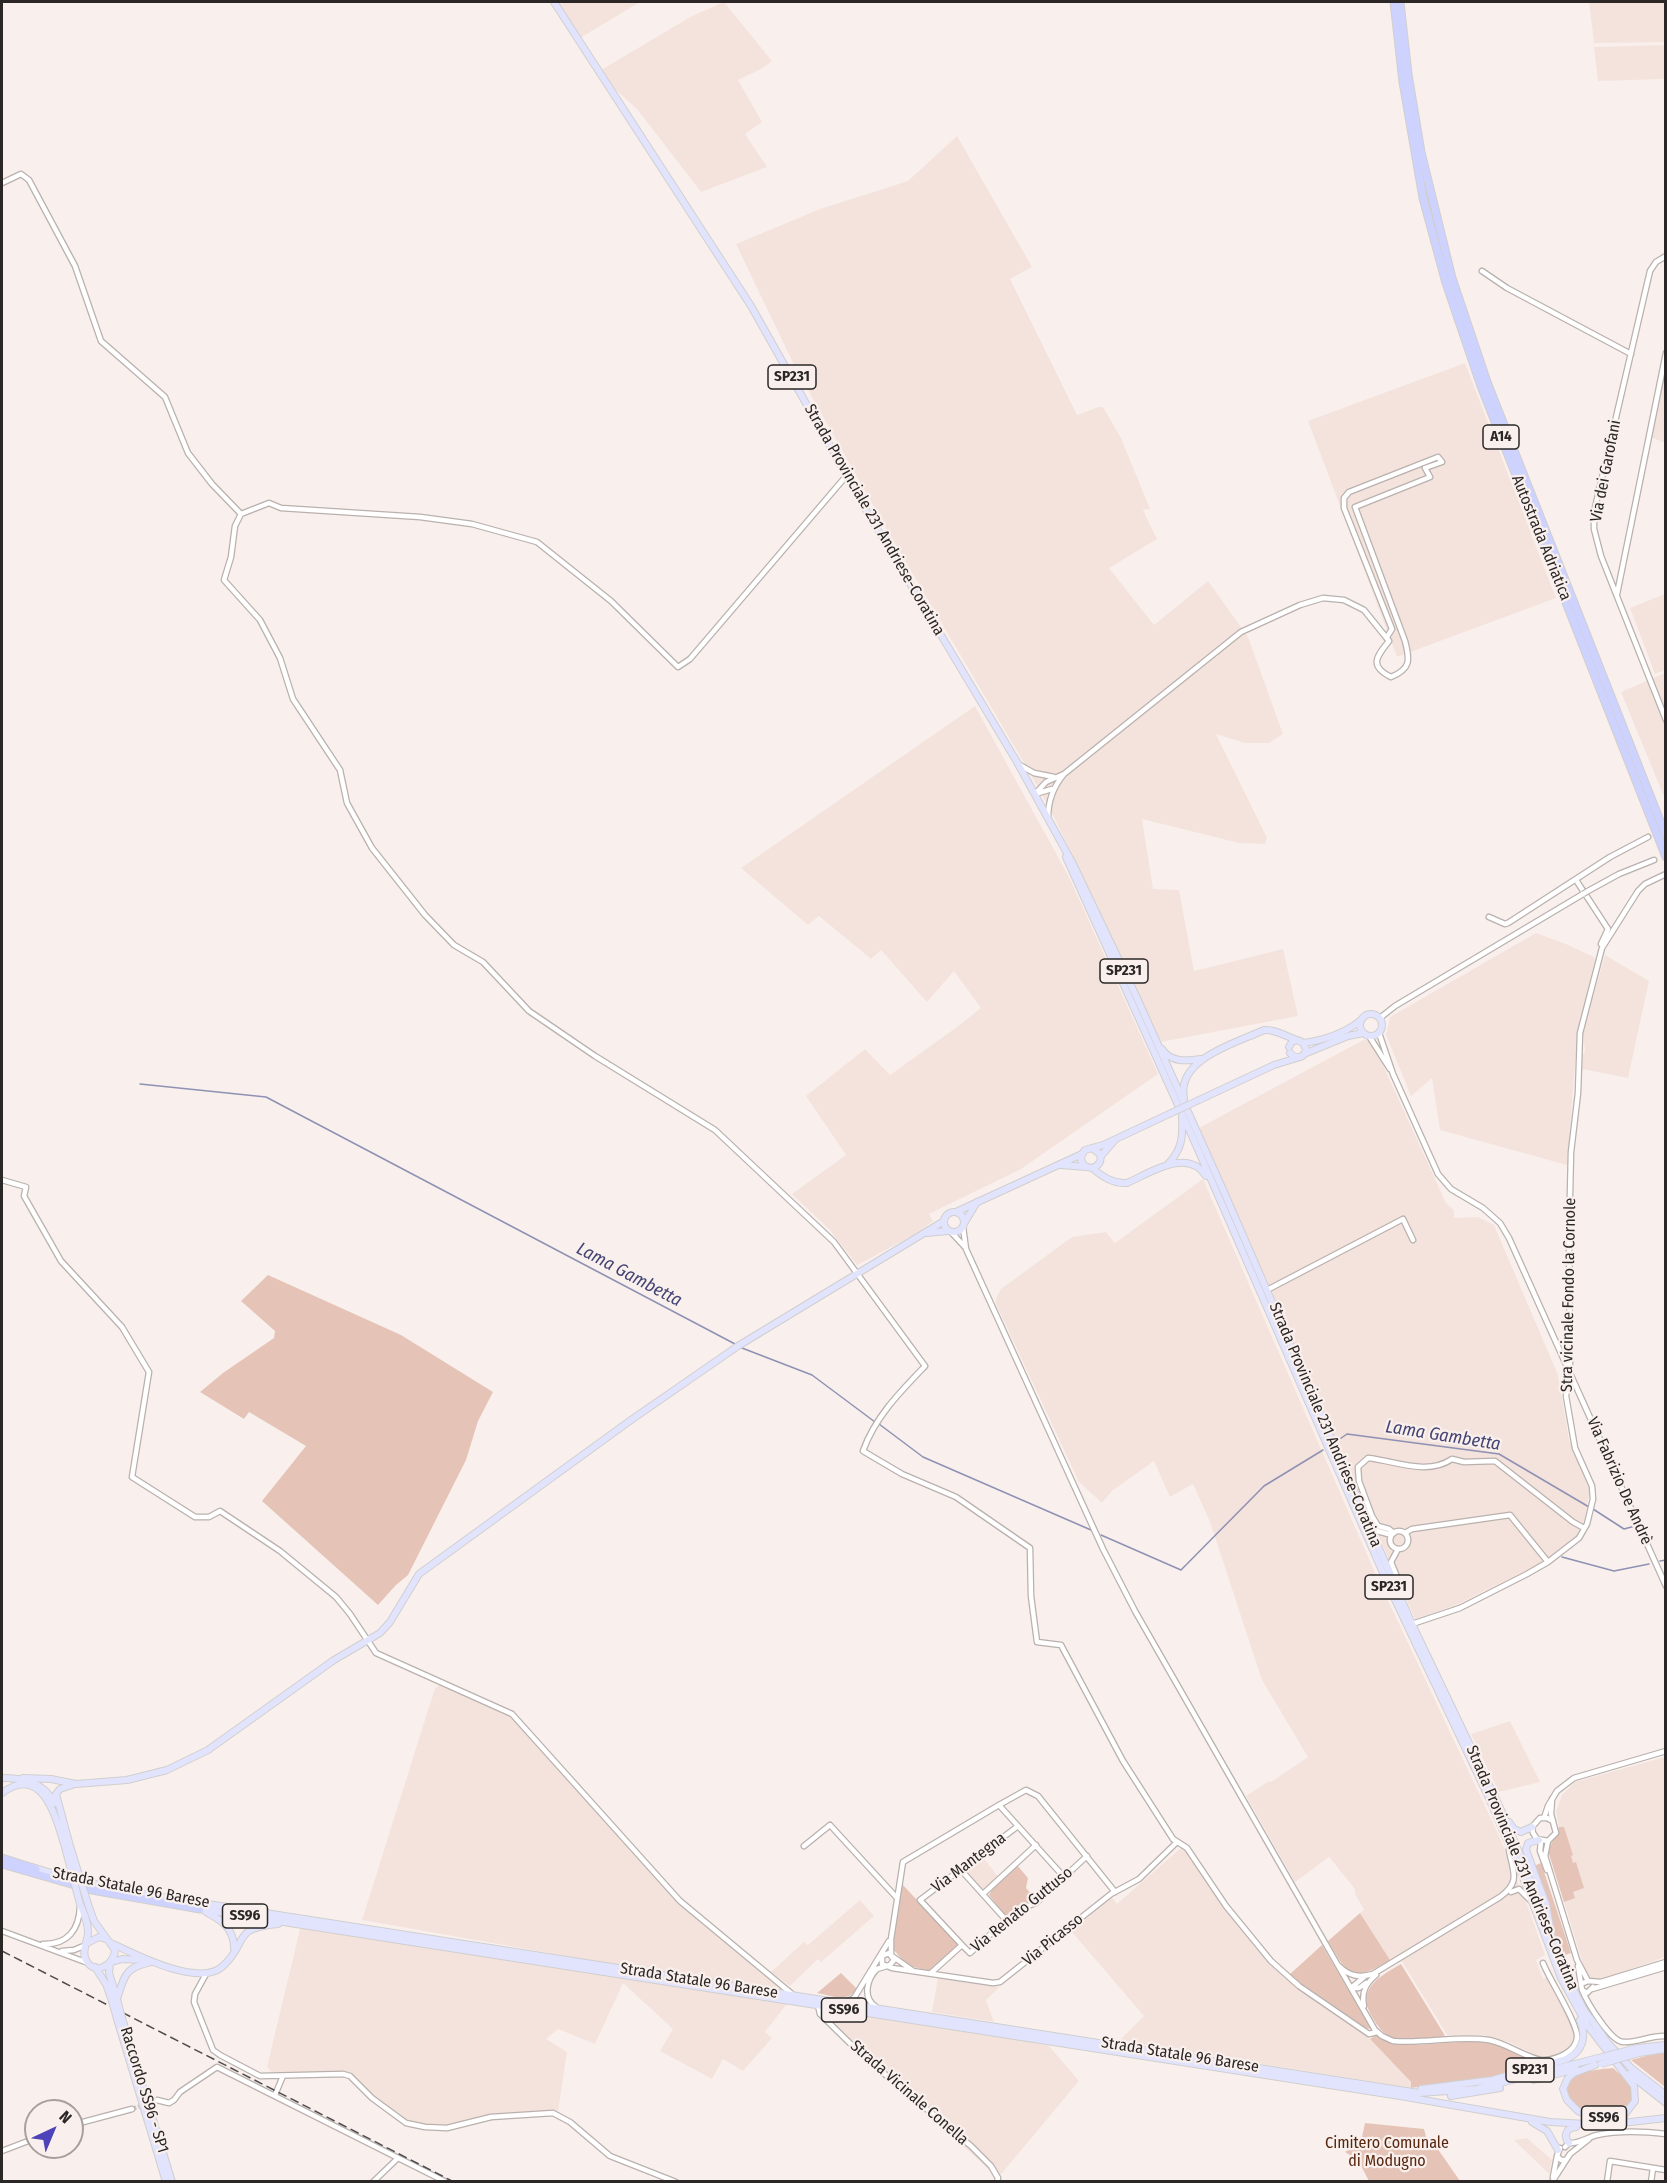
<!DOCTYPE html>
<meta charset="utf-8">
<style>
body{margin:0}
#map{position:relative;width:1667px;height:2183px;overflow:hidden;background:#f9f0ed;font-family:"Fira Sans Condensed",sans-serif}
canvas{display:block}
.frame{position:absolute;inset:0;border:3px solid #2a2726;pointer-events:none}
.north{position:absolute;left:24px;top:2099px;width:60px;height:60px;box-sizing:border-box;background:#f9f0ed;border:2px solid #a6a09d;border-radius:50%;rotate:44deg;font-size:16px;font-weight:700;line-height:24px;text-align:center;color:#2a2726}
.north::after{content:'';display:block;margin:auto;width:21px;height:27px;background:#4f43ba;clip-path:polygon(50% 0,100% 100%,50% 72%,0 100%)}
</style>
<div id="map">
<canvas width="1667" height="2183"></canvas>
<div class="frame"></div>
<div class="north">N</div>
</div>
<script>
const ctx = document.querySelector('canvas').getContext('2d');
ctx.lineJoin = 'round';
function paint(path, color) { ctx.fillStyle = color; ctx.fill(path, 'evenodd'); }
function stroke(path, color, width, dash) { ctx.strokeStyle = color; ctx.lineWidth = width; ctx.lineCap = dash ? 'butt' : 'round'; ctx.setLineDash(dash || []); ctx.stroke(path); }
function drawText(font, color, halo, rows, align = 'center') {
  ctx.font = font + ' "Fira Sans Condensed",sans-serif'; ctx.lineWidth = 4.5; ctx.setLineDash([]); ctx.textBaseline = 'middle'; ctx.strokeStyle = halo; ctx.fillStyle = color; for (const [text, x, y, turn = 0] of rows) {
    ctx.save(); ctx.translate(x, y); ctx.rotate((+turn || 0) * Math.PI / 180); ctx.textAlign = isNaN(turn) ? turn : align; if (halo) ctx.strokeText(text, 0, 0); ctx.fillText(text, 0, 0); ctx.restore();
  }
}
const built = new Path2D(`
 M558,2H640L580,38Z
 M724,2L772,61L763,68L738,80L762,122L745,134L767,167L701,192L637,109L615,89L601,70L692,16Z
 M1589,2H1665V42L1594,43Z
 M1665,45V79L1598,81L1594,47Z
 M957,136L1032,267L1010,279L1077,415L1099,407H1103L1121,438L1150,509L1143,510L1157,539L1109,568L1154,625L1208,581L1248,637L1283,734L1269,743H1245L1216,734L1267,838L1265,844L1239,843L1142,819L1153,889L1179,890L1194,971L1283,949L1298,1016L1161,1042L1054,817L1027,768L891,537L795,367L736,244L820,209L908,181Z
 M1465,363L1556,598L1397,657L1308,421Z
 M1665,373V443L1651,437Z
 M1665,594V670L1655,674L1630,608Z
 M1665,673V799L1621,692Z
 M975,706L1069,877L1158,1074L1021,1169L929,1214L933,1221L916,1234L857,1265L830,1230L792,1194L846,1155L806,1096L865,1049L890,1075L957,1027L981,1008L954,971L927,1002L881,950L871,959L819,916L808,925L741,868Z
 M1536,933L1566,944L1594,957L1595,960L1578,1028L1567,1165L1440,1130L1432,1078L1411,1096L1386,1035L1390,1017Z
 M1605,955L1649,981L1628,1078L1582,1069V1055L1585,1052L1583,1033Z
 M1365,1039L1371,1043L1382,1063L1446,1203L1454,1210V1218L1478,1217L1494,1225L1558,1375L1569,1440L1590,1491L1584,1521L1577,1535L1557,1551L1541,1563L1456,1605L1415,1619L1199,1128Z
 M1203,1179L1376,1575L1500,1838L1528,1907L1545,1955L1536,1960L1543,1979L1547,1977L1573,2025L1574,2037L1568,2049L1557,2055L1538,2056L1509,2042L1483,2035H1447L1398,1955L1390,1960L1360,1913L1364,1910L1355,1894V1889L1329,1857L1295,1882L1246,1796L1269,1781L1271,1782L1308,1757L1262,1680L1210,1522L1193,1484L1170,1497L1154,1461L1112,1491L1102,1503L1079,1482L996,1304V1298L1001,1289L1072,1237L1106,1232L1115,1243Z
 M443,1683L512,1714L680,1901L794,1995L765,2032L772,2038L743,2071L723,2059L712,2079L660,2051L673,2029L623,1983L595,2044L558,2029L546,2039L567,2052L558,2111L460,2125L425,2127L399,2119L350,2076H275L267,2067L301,1925L361,1938L771,1992L362,1920L435,1688Z
 M1510,1721L1540,1782L1499,1792L1471,1734Z
 M1665,1757V1957L1603,1979L1591,1980L1587,1977L1564,1902L1552,1843L1559,1827L1556,1811L1562,1795L1575,1782Z
 M1182,1847L1188,1852L1213,1889L1263,1955L1293,1984L1370,2039L1411,2082V2088L1119,2041L1144,2016L1071,1931L1112,1897L1117,1904Z
 M982,1856L999,1878L983,1892L963,1870Z
 M860,1900L874,1916L821,1962L818,1959L790,1986L771,1972L804,1942L808,1945Z
 M938,1977L1000,1987L986,2000L994,2022L932,2012Z
 M813,2008L1026,2041L1049,2046L1079,2081L998,2178Z
 M1527,2138L1552,2160L1549,2174L1514,2140Z`);
const green = new Path2D(`
 M268,1275L401,1335L493,1392L478,1421L466,1460L408,1575L395,1586L378,1605L262,1501L306,1446L249,1412L244,1419L200,1392L223,1373L274,1338L275,1331L241,1301Z
 M1559,1827H1564L1573,1855L1571,1856L1573,1863L1576,1862L1584,1888L1573,1892L1575,1898L1564,1902L1548,1851C1550,1842 1558,1838 1559,1827Z
 M1541,1863L1571,1953L1562,1956L1556,1939L1549,1903L1534,1866Z
 M1017,1865L1028,1878L1026,1888L1037,1900L1028,1904L1011,1919L1007,1918L989,1895L993,1888Z
 M902,1884L959,1945L931,1971L908,1966L892,1948Z
 M1360,1913L1390,1960C1353,1983 1348,1976 1328,1941Z
 M1322,1945L1371,2029L1366,2028L1289,1975Z
 M1401,1964L1444,2034L1445,2037C1431,2037 1408,2041 1394,2038C1385,2036 1379,2028 1374,2020C1354,1990 1377,1978 1401,1964Z
 M841,1973L857,1989C847,2003 832,1996 817,1993Z
 M1376,2035C1396,2052 1443,2041 1469,2042C1481,2042 1494,2042 1506,2047C1520,2052 1529,2062 1545,2062L1497,2076L1411,2088V2082L1370,2039Z
 M1657,2053H1665V2087L1631,2060Z
 M1613,2068C1622,2076 1637,2087 1632,2102C1619,2138 1542,2099 1576,2076C1586,2070 1602,2069 1613,2068Z
 M1365,2123L1424,2129L1429,2148L1435,2145L1460,2181H1369L1358,2160L1345,2152L1361,2142Z`);
const stream = new Path2D(`
 M140,1084L266,1097L735,1344
 M742,1348L812,1375L875,1422
 M879,1424L923,1457L1091,1530
 M1337,1441L1347,1434L1499,1454L1589,1507
 M1593,1509L1624,1529L1635,1526
 M1101,1535L1181,1570L1264,1486L1323,1450
 M1562,1557L1614,1571L1649,1564
 M1660,1561L1666,1560`);
const minorTunnel = new Path2D(`
 M132,2109L157,2100`);
const minor = new Path2D(`
 M2,183L21,174L29,180L75,266L101,341L165,397L188,453L212,484L241,514L269,503L281,508L420,517L472,524L537,542L611,601L678,667L690,659L847,475
 M1666,256L1656,262L1650,271L1594,512V529L1601,556L1666,720
 M1482,271L1507,288L1631,354
 M241,514L235,526L231,557L224,580L260,620L280,658L293,699L340,770L347,803L372,848L425,915L454,945L483,962L529,1011L595,1056L715,1130L834,1242L925,1366C900,1392 875,1417 863,1451L902,1474L956,1497L1030,1548L1031,1596L1037,1642L1061,1645L1123,1761L1173,1839L1187,1848L1226,1906L1271,1961L1299,1986L1369,2034L1377,2032
 M1617,594L1666,353
 M1018,764L1034,773L1054,777
 M1035,794L1046,782L1064,774
 M1035,794L1052,789
 M1048,818C1048,800 1053,787 1064,774L1241,632L1300,605L1323,598L1344,600L1364,610L1389,641C1376,657 1369,666 1391,677C1411,669 1410,660 1405,641L1355,507L1430,477L1425,468L1442,462L1438,457L1349,492L1344,498V508L1392,629L1387,637
 M1576,880L1608,929L1601,944
 M1588,891L1619,874L1654,860
 M1489,917L1505,924L1508,923L1610,857L1648,837
 M1380,1018L1395,1006L1583,894
 M1379,1033L1393,1074L1438,1174L1451,1189L1483,1208L1500,1223L1509,1238L1666,1586
 M1369,1036L1390,1069
 M2,1180L26,1187L24,1196L61,1261L122,1327L149,1372L132,1477L195,1517H209L220,1511L280,1551L336,1597L350,1614L376,1653L512,1714L680,1901L792,1994
 M963,1227L966,1249L1103,1549L1135,1611L1375,2030L1382,2036L1393,2041C1425,2044 1458,2035 1489,2040C1507,2043 1533,2062 1545,2060C1558,2059 1575,2052 1577,2038C1579,2025 1549,1979 1543,1963
 M951,1232L965,1247
 M1267,1290L1403,1219L1413,1240
 M1370,1522L1377,1531L1392,1535
 M1390 1540a9 9 0 1 1 18 0a9 9 0 1 1-18 0Z
 M1394,1533L1389,1529L1378,1526L1372,1516L1359,1481L1358,1467L1368,1458C1396,1461 1427,1476 1452,1459L1464,1462L1495,1461L1573,1522L1584,1528
 M1405,1533L1412,1529L1510,1515L1548,1562
 M1398,1549L1391,1562L1402,1589V1598
 M1412,1624L1460,1608L1527,1574L1548,1562L1579,1538L1587,1524L1593,1499L1592,1486L1575,1448L1566,1396L1570,1372L1569,1235L1571,1152L1578,1093L1580,1033L1602,948L1638,891L1645,884L1666,874
 M1552,1799L1551,1814L1556,1833L1548,1841L1545,1856L1577,1960L1588,1981
 M999,1805L1064,1877
 M1544,1818L1548,1806L1557,1791L1574,1778L1666,1751
 M1541,1841L1540,1851L1547,1870
 M1548,1841L1537,1839L1533,1833L1532,1827L1540,1818H1547L1553,1821
 M804,1846L830,1825L897,1898
 M961,1870L1006,1920
 M1511,1892L1519,1889L1530,1900
 M983,1894L1036,1845
 M2,1931L88,1963
 M43,1944C68,1945 79,1929 80,1907
 M962,1945L920,1900L1018,1826
 M62,1951L74,1950L86,1945
 M891,1954V1939L903,1862L999,1805L1026,1790L1038,1796L1115,1892
 M882,1956V1964L892,1968L993,1983L1000,1982L1111,1894L1139,1879L1177,1842
 M892,1956L912,1970
 M1339,1966C1349,1976 1359,1978 1373,1974L1500,1897C1521,1882 1513,1872 1509,1850
 M1578,1966L1581,1984
 M931,1973L962,1945L970,1953L1006,1920L1010,1923L1028,1906L1036,1903L1087,1856
 M206,1974L195,1994L194,2002L213,2050L220,2055L260,2076L343,2074L350,2076L372,2098L406,2123L425,2127L447,2128L491,2117L553,2113L570,2122L610,2156L676,2182
 M1364,1977L1351,1988H1359L1366,1983
 M1588,1981L1601,1982L1666,1962
 M1588,1981L1581,1984L1582,1990L1587,1993L1593,1987
 M1592,1989L1666,1967
 M1582,1990C1587,2002 1610,2041 1623,2042C1637,2043 1651,2035 1666,2036
 M844,2003L854,1998L889,1941
 M818,2005L820,2014L863,2056L971,2146L991,2166L998,2178L997,2182
 M1364,2006C1361,1992 1366,1983 1376,1975
 M876,2007C862,1998 867,1979 877,1969L890,1965L894,1960L889,1953L882,1956
 M275,2095L283,2076
 M157,2100L169,2103L174,2100L180,2092L217,2067L446,2182
 M72,2125L132,2109
 M1565,2147L1569,2143C1579,2144 1588,2137 1597,2135C1620,2130 1642,2131 1666,2134
 M1560,2148L1557,2156L1561,2160H1565
 M2,2151L36,2138
 M1553,2177L1557,2156
 M373,2182L398,2158
 M1552,2182L1570,2154L1589,2139
 M1607,2182L1610,2161L1666,2170
 M1651,2182L1653,2168`);
const major = new Path2D(`
 M554,2L751,306L869,515L1017,762L1073,864L1137,998L1224,1192L1412,1624L1502,1812L1526,1869L1566,1975L1584,2010L1608,2043L1631,2068L1666,2095
 M1066,857L1196,1145L1390,1589L1488,1796L1522,1875L1561,1978L1587,2025L1634,2086L1635,2101L1625,2114L1613,2118L1592,2117L1578,2111L1567,2100L1563,2089L1568,2078L1574,2073L1595,2065
 M1360 1025a11 11 0 1 1 22 0a11 11 0 1 1-22 0Z
 M1303,1043C1325,1040 1344,1034 1361,1020
 M1289,1047L1292,1042L1297,1040L1303,1043L1306,1049C1305,1058 1296,1060 1290,1053
 M1162,1049C1171,1063 1187,1061 1201,1059
 M1304,1054L1348,1036L1363,1033
 M1184,1098C1176,1059 1236,1043 1264,1030C1277,1029 1288,1038 1300,1041
 M1199,1100L1274,1065L1297,1058
 M1092,1148L1100,1154C1102,1161 1099,1166 1092,1168
 M1101,1156L1114,1141
 M1061,1165L1086,1167
 M1167,1165C1182,1150 1183,1138 1182,1117
 M1092,1168C1103,1177 1113,1184 1127,1183C1150,1173 1188,1147 1206,1176
 M1092,1168C1081,1167 1078,1158 1085,1150L1103,1145L1169,1114
 M944 1222a10 10 0 1 1 20 0a10 10 0 1 1-20 0Z
 M956,1212L1082,1154
 M965,1222L977,1202
 M927,1233L948,1231
 M2,1778C24,1778 43,1782 55,1803
 M23,1778L51,1779L76,1784L127,1780L167,1770L208,1750L334,1660L380,1633L390,1622L419,1574L631,1420L738,1346L944,1221
 M2,1793C43,1763 56,1818 65,1847
 M1509,1822L1514,1829L1521,1832L1532,1827
 M1539,1840L1528,1843L1526,1850L1546,1904L1550,1926
 M70,1846L56,1794L60,1789L72,1785
 M32,1867L65,1877L131,1892L1419,2093L1477,2089L1598,2058
 M80,1904C84,1913 88,1922 88,1932C88,1941 81,1951 86,1960C94,1976 114,1966 115,1950L107,1939L99,1937L87,1943
 M88,1904L94,1921L107,1939
 M200,1909L1400,2096L1550,2122L1606,2125
 M206,1912C221,1920 234,1928 234,1948
 M111,1943C136,1955 200,1988 223,1966C249,1942 231,1928 278,1924
 M112,1962L122,1959L143,1960
 M110,1964L109,1973L117,1999
 M95,1967L106,1984L112,2001
 M117,1999C125,1975 124,1968 151,1962
 M122,2018L172,2182
 M117,2019L166,2182
 M1637,2048L1666,2045
 M1639,2053L1666,2049
 M1629,2074L1666,2103
 M1534,2080L1576,2069
 M1421,2089L1492,2080L1567,2059C1583,2051 1587,2036 1580,2020
 M1451,2096L1500,2088
 M1532,2122L1547,2131L1558,2150
 M1604,2125L1666,2118
 M1569,2143C1563,2136 1566,2128 1576,2127`);
const highway = new Path2D(`
 M1394,2L1403,82L1423,198L1446,283L1481,386L1666,857
 M1400,2L1408,74L1421,152L1452,278L1487,382L1666,836
 M2,1858L36,1869
 M2,1864L92,1890L200,1909`);
const rail = new Path2D(`
 M2,1951L454,2182`);
const minorBridge = new Path2D(`
 M1583,894L1588,891`);
const majorBridge = new Path2D(`
 M1169,1114L1199,1100
 M70,1846L88,1904
 M65,1847L80,1904
 M117,1999L122,2018
 M112,2001L117,2019
 M1598,2058L1637,2048
 M1601,2064L1639,2053`);
const shields = [
 [792,377,48],
 [1501,437,36],
 [1124,971,48],
 [1389,1587,48],
 [245,1916,45],
 [844,2010,45],
 [1530,2070,48],
 [1604,2118,45]
];
const shieldNames = [
 ["SP231",792,377],
 ["A14",1501,437],
 ["SP231",1124,971],
 ["SP231",1389,1587],
 ["SS96",245,1916],
 ["SS96",844,2010],
 ["SP231",1530,2070],
 ["SS96",1604,2118]
];
const streetNames = [
 ["Via dei Garofani",1606,471,-79],
 ["Strada Provinciale 231 Andriese-Coratina",874,520,60],
 ["Autostrada Adriatica",1541,538,68],
 ["Stra vicinale Fondo la Cornole",1569,1295,-89],
 ["Strada Provinciale 231 Andriese-Coratina",1325,1425,67],
 ["Via Fabrizio De Andrè",1619,1481,66],
 ["Via Mantegna",969,1863,-37],
 ["Strada Provinciale 231 Andriese-Coratina",1522,1868,67],
 ["Strada Statale 96 Barese",131,1888,11],
 ["Via Renato Guttuso",1022,1910,-39],
 ["Via Picasso",1053,1940,-39],
 ["Strada Statale 96 Barese",699,1981,9],
 ["Strada Statale 96 Barese",1180,2055,9],
 ["Raccordo SS96 - SP1",144,2090,73],
 ["Strada Vicinale Conella",909,2093,41]
];
const parkNames = [
 ["Cimitero Comunale",1387,2144],
 ["di Modugno",1387,2162]
];
const waterNames = [
 ["Lama Gambetta",629,1275,28],
 ["Lama Gambetta",1443,1436,9]
];
paint(built, '#f4e3dc');
paint(green, '#e5c4b7');
stroke(stream, '#8e91b3', 1.5);
stroke(minorTunnel, '#d0c8c5', 4.5, [4.5, 2]);
stroke(minor, '#b9b1ae', 7);
stroke(major, '#d0cfcf', 8);
stroke(highway, '#d0cfcf', 9);
stroke(minor, '#fff', 4.5);
stroke(major, '#e2e4fe', 6);
stroke(highway, '#ced2fe', 7);
stroke(rail, '#4f4b4a', 1.5, [9, 4.5]);
stroke(minorBridge, '#b9b1ae', 7, []);
stroke(majorBridge, '#d0cfcf', 8, []);
stroke(minorBridge, '#fff', 4.5);
stroke(majorBridge, '#e2e4fe', 6);
for (const [x, y, w] of shields) { const box = new Path2D(); box.roundRect(x - w / 2, y - 12, w, 24, 4.5); ctx.fillStyle = '#f9f0ed'; ctx.fill(box); stroke(box, '#2a2726', 1.5); }
drawText('bold 15px', '#2a2726', null, shieldNames);
drawText('16px', '#2a2726', '#f9f0ed', streetNames);
drawText('16px', '#57260f', '#f9f0ed', parkNames);
drawText('italic 18px', '#434474', '#f9f0ed', waterNames);
</script>
